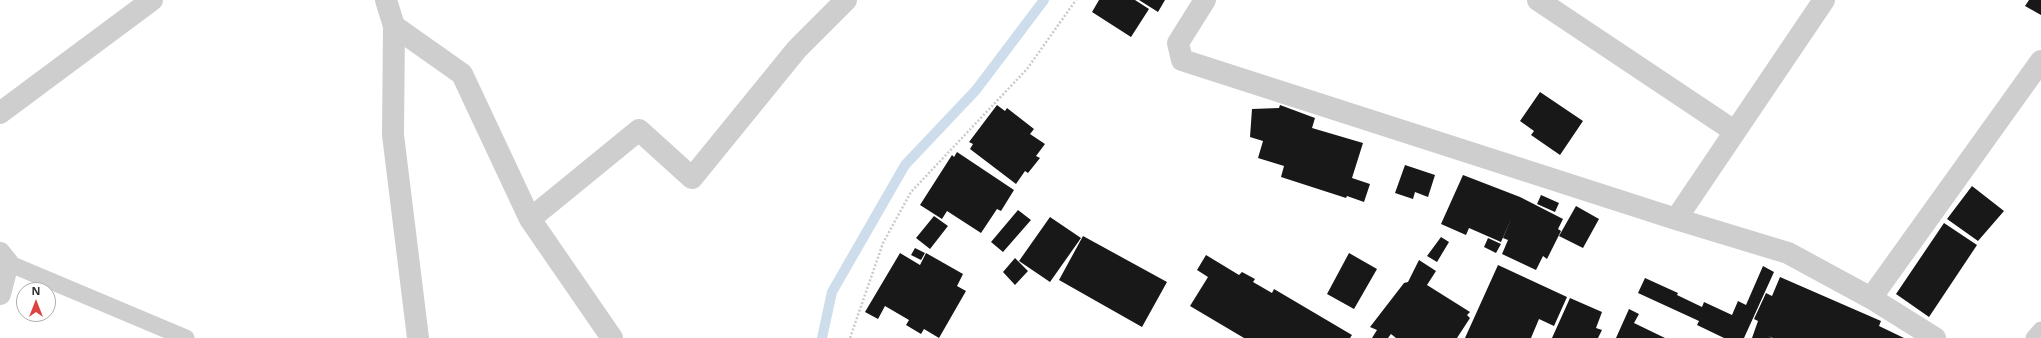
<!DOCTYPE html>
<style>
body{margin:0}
#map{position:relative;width:2041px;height:338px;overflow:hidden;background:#fff;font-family:"Open Sans",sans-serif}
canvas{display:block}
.north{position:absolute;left:16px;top:282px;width:40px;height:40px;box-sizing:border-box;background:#fff;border:1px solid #adadad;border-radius:50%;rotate:0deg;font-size:11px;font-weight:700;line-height:16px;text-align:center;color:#313131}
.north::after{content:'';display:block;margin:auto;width:14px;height:18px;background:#dd443f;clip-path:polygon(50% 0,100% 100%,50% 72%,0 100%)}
</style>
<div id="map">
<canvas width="2041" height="338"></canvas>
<div class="north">N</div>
</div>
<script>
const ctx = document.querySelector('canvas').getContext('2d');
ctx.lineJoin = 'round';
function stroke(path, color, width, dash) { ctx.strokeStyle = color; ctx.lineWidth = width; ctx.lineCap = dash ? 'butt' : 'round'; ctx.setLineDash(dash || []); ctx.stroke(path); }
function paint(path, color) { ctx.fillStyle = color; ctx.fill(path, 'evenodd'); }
const stream = new Path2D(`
 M822,338L832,292L905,165L976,90L1044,0`);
const building = new Path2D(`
 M1099,0H1135L1149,9L1131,37L1092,12Z
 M1139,0H1165L1158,12Z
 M2029,0H2041V15L2025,6Z
 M1540,92L1583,121L1560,155L1531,135L1534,131L1520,121Z
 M997,105L1005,111L1007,108L1034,129L1030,134L1045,144L1036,156L1040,158L1028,173L1025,171L1016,184L970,149L973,144L969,142Z
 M1280,105L1315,118L1312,128L1363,143L1352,178L1370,184L1364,202L1347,196L1346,198L1281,177L1284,166L1258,158L1263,141L1250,137L1252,109L1279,108Z
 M957,152L1014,190L1001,211L997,209L981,233L947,211L942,219L920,205L952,155L954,157Z
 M1405,165L1435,175L1428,197L1415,192L1413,199L1395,193Z
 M1463,175L1520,197L1563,219L1558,229L1561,231L1547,259L1543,256L1536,270L1502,254L1508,240L1503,238L1512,217L1501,242L1469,228L1466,235L1441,224Z
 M1972,186L2004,211L1978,241L1947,219Z
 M1541,195L1559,203L1555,212L1537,204Z
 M1576,206L1599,219L1583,248L1559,236Z
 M1018,210L1031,220L1003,252L991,242Z
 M934,216L948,226L930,249L916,238Z
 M1050,217L1081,238L1050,282L1019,261Z
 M1944,223L1977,245L1929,317L1896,294Z
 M1083,236L1167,282L1142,327L1059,280Z
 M1441,237L1449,242L1437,262L1427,256Z
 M1488,238L1501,244L1496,253L1484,247Z
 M915,248L925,253L921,260L911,255Z
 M900,253L920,265L926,253L963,274L957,286L966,291L939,338L924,329L921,334L906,325L909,320L885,306L878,319L865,312Z
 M1349,253L1377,269L1354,309L1327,294Z
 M1206,255L1239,275L1242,272L1255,279L1253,282L1272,293L1274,289L1352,335L1350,338H1244L1190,306L1208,277L1197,270Z
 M1015,258L1028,271L1015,285L1003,272Z
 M1419,260L1436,271L1427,285L1470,312L1467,315L1470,318L1457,338H1396L1391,334L1388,338H1372L1377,330L1370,327L1404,283L1408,282Z
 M1498,265L1567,297L1554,326L1539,319L1531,338H1465Z
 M1763,266L1774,272L1744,338H1724L1697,325L1699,321L1638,293L1645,278L1678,293L1677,295L1702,307L1704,302L1732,315L1738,301L1746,305Z
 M1780,277L1881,321L1879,326L1904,338H1773L1768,336L1772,338H1752L1758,321L1754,319L1766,293L1772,296Z
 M1570,298L1602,312L1596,328L1602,330L1598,338H1552Z
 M1629,309L1639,314L1634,323L1665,338H1616Z`);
const path = new Path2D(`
 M850,338L883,243L911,192L1027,69L1076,0`);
const service = new Path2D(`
 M8,263L186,338
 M2034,338L2041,330`);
const minor = new Path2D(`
 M386,0L394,26L393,135L418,338
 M1205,0L1178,43L1182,60L1676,219L1788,253L1871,298L1935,338
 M1538,0L1734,131
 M394,26L462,74L530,219L612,338
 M0,113L152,0
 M530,219L639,130L692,178L797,49L846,0
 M1676,219L1824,0
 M0,253L8,263L0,294
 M1871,298L2041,61`);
stroke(stream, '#ceddec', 10);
paint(building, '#181818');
stroke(path, '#cbcbcb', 2.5, [2, 2]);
stroke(service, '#cecece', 17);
stroke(minor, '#cecece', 22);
</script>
